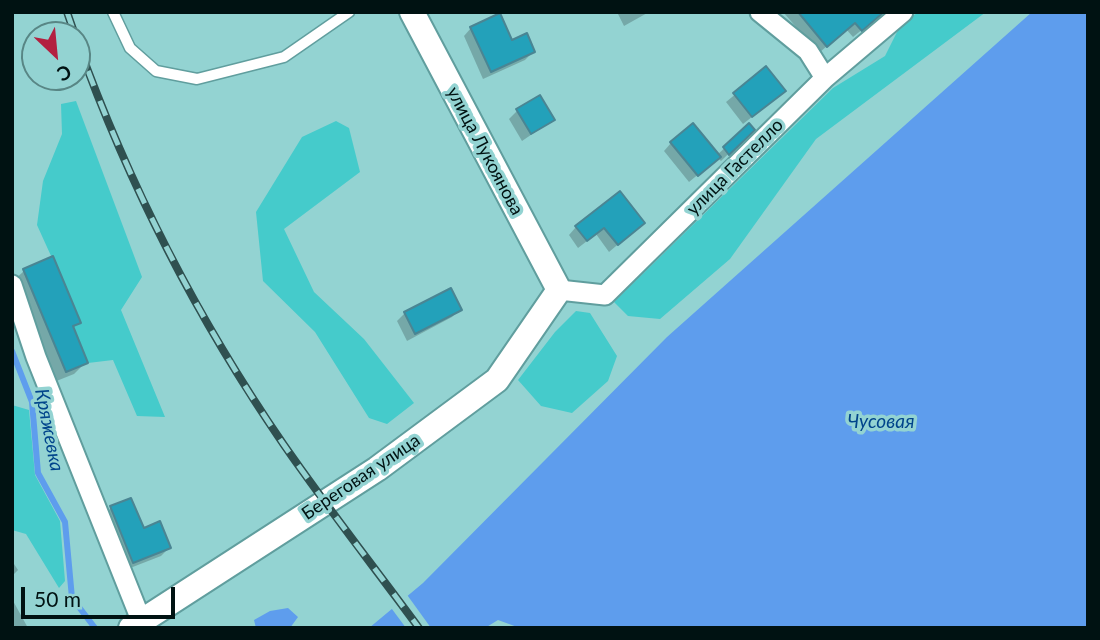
<!DOCTYPE html>
<meta charset="utf-8">
<style>
body{margin:0}
#map{position:relative;width:1100px;height:640px;overflow:hidden;background:#93d3d2;font-family:Lato,sans-serif}
canvas{display:block}
.frame{position:absolute;inset:0;border:14px solid #001212;pointer-events:none}
.north{position:absolute;left:21px;top:21px;width:70px;height:70px;box-sizing:border-box;background:#93d3d2;border:2px solid #588685;border-radius:50%;rotate:154deg;font-size:19px;font-weight:700;line-height:28px;text-align:center;color:#001212}
.north::after{content:'';display:block;margin:auto;width:24px;height:32px;background:#b32040;clip-path:polygon(50% 0,100% 100%,50% 72%,0 100%)}
.scale{position:absolute;left:21px;top:587px;width:154px;height:32px;box-sizing:border-box;border:4px solid #001212;border-top:0;padding-left:9px;font-size:21px;line-height:24px;white-space:nowrap;color:#001212;-webkit-text-stroke:5px #93d3d2;paint-order:stroke}
</style>
<div id="map">
<canvas width="1100" height="640"></canvas>
<div class="frame"></div>
<div class="north">С</div>
<div class="scale">50 m</div>
</div>
<script>
const ctx = document.querySelector('canvas').getContext('2d');
ctx.lineJoin = 'round';
function paint(path, color) { ctx.fillStyle = color; ctx.fill(path, 'evenodd'); }
function stroke(path, color, width, dash) { ctx.strokeStyle = color; ctx.lineWidth = width; ctx.lineCap = dash ? 'butt' : 'round'; ctx.setLineDash(dash || []); ctx.stroke(path); }
function drawText(font, color, halo, rows, align = 'center') {
  ctx.font = font + ' Lato,sans-serif'; ctx.lineWidth = 7; ctx.setLineDash([]); ctx.textBaseline = 'middle'; ctx.strokeStyle = halo; ctx.fillStyle = color; for (const [text, x, y, turn = 0] of rows) {
    ctx.save(); ctx.translate(x, y); ctx.rotate((+turn || 0) * Math.PI / 180); ctx.textAlign = isNaN(turn) ? turn : align; if (halo) ctx.strokeText(text, 0, 0); ctx.fillText(text, 0, 0); ctx.restore();
  }
}
const green = new Path2D(`
 M918,12H986L816,139L730,259L660,319L628,316L614,302L833,88L885,56L899,28Z
 M76,101L142,277L121,310L165,417L137,416L113,360L88,363L73,326L81,322L37,225L43,181L62,134L61,104Z
 M336,121L349,128L360,172L284,229L314,292L364,339L414,403L387,424L369,418L315,332L263,281L256,212L302,137Z
 M576,311L590,313L617,356L608,381L572,413L541,406L518,380L555,332Z
 M12,405L29,410L35,475L60,521L65,581L59,588L26,534L12,530Z`);
const water = new Path2D(`
 M1032,12H1088V628H520L498,620L485,628H369L423,583L667,337Z
 M288,608L298,617L290,628H256L254,620L270,611Z`);
const pier = new Path2D(`
 M405,592L431,628H406L389,605Z`);
const shadow = new Path2D(`
 M617,12H649L624,26Z
 M783,12H884L853,37L846,29L819,53Z
 M471,28L511,42L533,52L525,60L483,79L464,36Z
 M766,69L776,98L743,124L726,102Z
 M517,111L553,120L522,141L509,119Z
 M749,126L753,130L721,161L718,158L689,182L664,151L671,143L717,155Z
 M643,223L609,252L596,234L578,248L569,235L576,227Z
 M52,259L79,322L72,329L86,362L74,374L54,382L12,282L24,271Z
 M450,290L460,309L452,317L407,341L397,321L405,313Z
 M130,500L143,530L169,548L161,556L125,570L103,516L111,508Z
 M12,561L18,570L12,576Z
 M12,599L28,628H12Z`);
const stream = new Path2D(`
 M12,351L32,402L38,473L65,522L72,598L95,628`);
const building = new Path2D(`
 M798,12H884L862,31L855,23L827,47Z
 M500,13L512,40L527,33L535,52L491,72L470,27Z
 M766,66L786,91L752,117L733,93Z
 M540,95L555,120L531,134L516,109Z
 M693,123L721,157L698,176L670,142Z
 M749,123L755,130L729,155L723,147Z
 M620,191L645,223L618,245L604,228L587,241L575,226Z
 M53,256L81,323L73,326L88,363L66,372L23,269Z
 M451,288L462,310L415,334L404,312Z
 M131,498L144,528L160,521L171,548L133,563L110,506Z`);
const service = new Path2D(`
 M113,12L130,48L156,71L197,79L284,57L349,12`);
const minor = new Path2D(`
 M760,12L808,51L825,78
 M12,285L36,357L141,620
 M559,290L605,295L825,78L903,12`);
const tertiary = new Path2D(`
 M131,628L377,469L497,380L559,290L412,12`);
const rail = new Path2D(`
 M67,12L75,35
 M77,41C128,183 198,320 284,445C327,507 374,567 419,628`);
const streetNames = [
 ["улица Лукоянова",485,151,62],
 ["улица Гастелло",735,167,-45],
 ["Береговая улица",361,477,-34]
];
const waterNames = [
 ["Чусовая",881,422],
 ["Кряжевка",49,430,79]
];
paint(green, '#45cbcb');
paint(water, '#5e9ded');
paint(pier, '#93d3d2');
paint(shadow, '#0003');
stroke(stream, '#5e9ded', 6);
paint(building, '#23a1ba');
stroke(building, '#4a8593', 2);
stroke(service, '#609e9e', 13);
stroke(minor, '#609e9e', 23);
stroke(tertiary, '#609e9e', 28);
stroke(service, '#fff', 10);
stroke(minor, '#fff', 19);
stroke(tertiary, '#fff', 24);
stroke(rail, '#2f5050', 8);
stroke(rail, '#93d3d2', 5, [16]);
drawText('18px', '#001212', '#93d3d2', streetNames);
drawText('italic 19px', '#00448b', '#93d3d2', waterNames);
</script>
